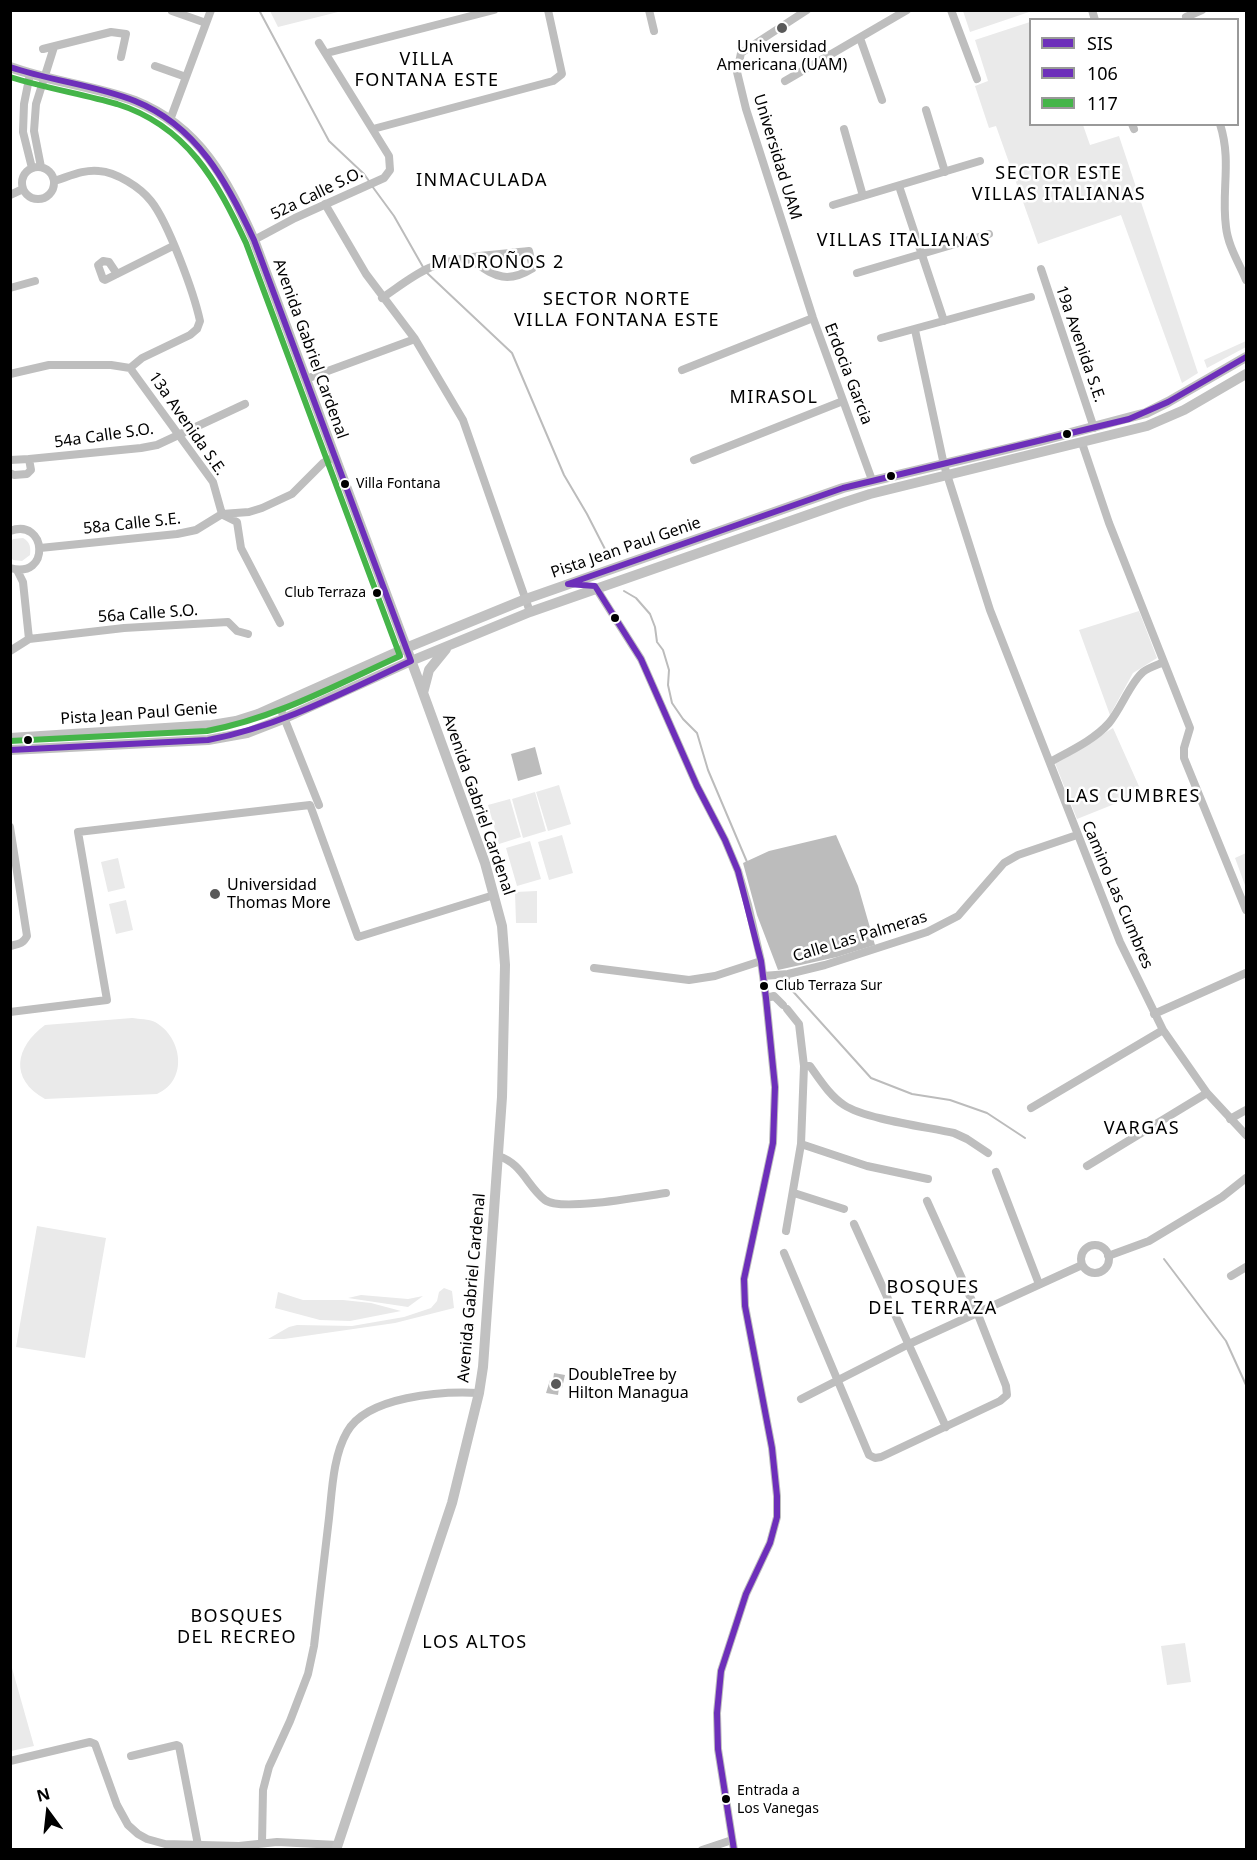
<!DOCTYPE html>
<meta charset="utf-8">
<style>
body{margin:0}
#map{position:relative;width:1257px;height:1860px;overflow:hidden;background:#fff;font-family:"Noto Sans",sans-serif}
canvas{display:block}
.frame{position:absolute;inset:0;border:12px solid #000;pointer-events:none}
.legend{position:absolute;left:1029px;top:18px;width:210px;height:108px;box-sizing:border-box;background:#fff;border:2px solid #999;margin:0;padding:8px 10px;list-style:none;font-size:18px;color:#000}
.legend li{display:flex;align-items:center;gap:12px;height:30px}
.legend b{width:30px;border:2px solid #999}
.north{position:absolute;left:18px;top:1782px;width:60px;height:60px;-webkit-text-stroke:4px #fff;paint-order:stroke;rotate:345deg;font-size:16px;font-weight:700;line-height:24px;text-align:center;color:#000}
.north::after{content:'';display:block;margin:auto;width:21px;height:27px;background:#000;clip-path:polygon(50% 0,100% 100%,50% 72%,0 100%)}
</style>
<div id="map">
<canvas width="1257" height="1860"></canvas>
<div class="frame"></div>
<ul class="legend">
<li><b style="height:8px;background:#6d2fba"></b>SIS</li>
<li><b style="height:8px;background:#6d2fba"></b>106</li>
<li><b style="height:8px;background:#45b549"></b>117</li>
</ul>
<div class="north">N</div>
</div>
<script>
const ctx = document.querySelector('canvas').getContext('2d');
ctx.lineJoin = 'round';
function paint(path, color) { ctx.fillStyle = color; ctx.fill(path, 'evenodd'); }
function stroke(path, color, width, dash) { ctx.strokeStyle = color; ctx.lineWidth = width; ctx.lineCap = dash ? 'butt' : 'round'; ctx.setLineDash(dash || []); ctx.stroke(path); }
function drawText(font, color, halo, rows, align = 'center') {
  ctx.font = font + ' "Noto Sans",sans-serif'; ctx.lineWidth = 5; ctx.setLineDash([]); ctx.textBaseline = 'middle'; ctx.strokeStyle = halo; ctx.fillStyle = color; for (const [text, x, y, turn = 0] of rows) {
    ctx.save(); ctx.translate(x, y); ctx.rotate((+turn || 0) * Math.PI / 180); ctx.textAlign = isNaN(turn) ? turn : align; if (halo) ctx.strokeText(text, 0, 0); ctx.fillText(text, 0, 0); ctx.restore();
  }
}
const green = new Path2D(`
 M1028,10L1029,12L970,32L963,11Z
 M270,11H342L278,27Z
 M1030,22V124L1083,125L1090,145L1119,136L1198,373L1182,383L1121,215L1038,244L996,126L989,128L975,86L988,81L975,40Z
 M1246,341V347L1207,368L1204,360Z
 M23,538C30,542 31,547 30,555L22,561L13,560L11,557V542L13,539Z
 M1139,611L1157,658L1133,673L1110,715L1079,630Z
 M1113,728L1142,793L1077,819L1055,763Z
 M559,785L571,824L548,831L536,792Z
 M535,792L546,831L523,838L512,799Z
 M510,799L521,837L499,844L488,805Z
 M562,835L573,873L549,880L538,842Z
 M530,841L541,879L517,886L506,848Z
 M1246,853V888L1235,858Z
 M118,858L125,888L108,892L101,862Z
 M537,891V923H516L515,892Z
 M126,900L133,930L116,934L109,904Z
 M132,1018C139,1019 149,1019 155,1022C182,1037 189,1080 157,1094L45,1099C9,1079 15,1047 45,1025Z
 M37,1226L106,1238L85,1358L16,1347Z
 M444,1288L452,1291L454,1308L395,1323L284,1339H268L289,1327L297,1325L352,1326L404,1317L431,1308L437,1301L439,1292Z
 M278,1292L303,1300H343L371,1303L401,1311L350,1321L320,1320L275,1308Z
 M361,1295L408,1299L423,1296L408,1307L348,1298Z
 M1185,1643L1191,1682L1167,1685L1161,1646Z
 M10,1661L34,1746L11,1751H10Z`);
const water = new Path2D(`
 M535,747L542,774L518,781L511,754Z
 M836,835L858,886L875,945L837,957L778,970L757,915L743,863L769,851Z
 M554,1373L565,1375L562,1388H559L558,1395L546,1393L550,1380H553Z`);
const stream = new Path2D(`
 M259,10L329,141L364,174L369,181
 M372,186L394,216L423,267
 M426,272L512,353L564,475L587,514L608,555
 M624,591L636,598L650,614L655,627L657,642L663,650L669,670L668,685L672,703L683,719L697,733L708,770L747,862
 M789,977V987L871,1078L912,1094L950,1100L987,1113L1025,1138
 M1164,1259L1226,1341L1246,1385`);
const street = new Path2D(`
 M649,10L654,31
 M807,10L741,53L737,72L746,109L813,318L872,480
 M951,10L977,79
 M1092,10L1095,20
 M172,11L206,23
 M1186,17L1202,10
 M860,38L882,100
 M43,49L111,32L126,34L121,57
 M327,53L494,10
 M155,66L186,77
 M30,74L24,104L23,132L32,168
 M785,81L907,10
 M926,110L945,172
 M170,120L211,10
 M1132,124L1134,129
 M1220,124C1232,162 1221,190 1226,227C1228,246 1239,263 1246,280
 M373,129L553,81L562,74L548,10
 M844,129L863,196
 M41,167L34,131L36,104L54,47
 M22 183a16 16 0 1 1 32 0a16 16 0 1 1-32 0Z
 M899,186L944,321
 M10,195L23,189
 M325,204L366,274L415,339L463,420L530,612
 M833,205L980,161
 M254,240L295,218L384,178L390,170L389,156L319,43
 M1041,269L1094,428
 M857,273L989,234
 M117,274L109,262L103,261L98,265L103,279L105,280L173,246
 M10,288L35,281
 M382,298C397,288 413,275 429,268C460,255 496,255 529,251L533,268C504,286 493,274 467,258
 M915,330L944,465L990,610L1120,942L1163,1030L1207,1093L1246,1135
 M881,338L1031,297
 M130,368L213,482L222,514
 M682,370L813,318
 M10,374L49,365H111L130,368L142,358L190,335L197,329L200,321C194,293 168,222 151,201C140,187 116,172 99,171C84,169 68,177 54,181
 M306,379L415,339
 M1082,443L1109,523L1190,728L1184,748V758L1246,910
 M29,459L141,448L157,445L245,404
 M10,460L29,459L31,470L27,474L14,475L10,473
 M694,460L843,401
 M223,515L237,522L241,548L280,623
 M10,531C47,517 51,580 10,568
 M40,548L177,534L196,530L222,514L249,512L262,508L292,494L323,463L334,457
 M17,570L23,582L29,639
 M596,588L641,659L697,786L725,840L738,871L748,905L761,961L766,998L775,1087L773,1143L744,1279L745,1306L772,1448L777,1496V1517L770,1543L746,1594L721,1671L717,1713L718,1749L734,1850
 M10,651L29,639L124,628L228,622L237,631L248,634
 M279,705L319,805
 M1050,762C1070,751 1094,740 1109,723C1121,709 1130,683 1143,672C1148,668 1157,665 1164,662
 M10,827L27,936C23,944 18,944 10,946
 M594,968L689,980L715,976L761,961
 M763,976L788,974L825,965L927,932L958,916L1004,863L1018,855L1077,835
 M766,998L774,996L783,1005
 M787,1009L799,1024L804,1066H810C820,1080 830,1096 844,1105C865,1119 927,1127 954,1133L967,1139L988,1153
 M10,1012L107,1000L78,832L310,805L358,937L494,895
 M1154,1014L1246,973
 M1031,1108L1163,1030
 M1230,1119L1246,1110
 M801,1144L867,1166L928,1179
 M498,1156C522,1163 527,1186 545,1200C561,1212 644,1196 666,1193
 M1087,1166L1207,1093
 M996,1172L1039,1284
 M794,1193L844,1209
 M854,1224L946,1427
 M786,1231L801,1144L804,1066
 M1081 1259a14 14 0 1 1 28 0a14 14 0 1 1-28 0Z
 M784,1253L869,1455L875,1458L881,1457L1000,1401L1007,1395L1006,1386L977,1312L927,1201
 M1108,1256L1149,1241L1222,1197L1246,1178
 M1231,1276L1246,1267
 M801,1399L909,1344L1082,1265
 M131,1756L177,1745L179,1746L198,1845
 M10,1761L90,1742L95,1744L117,1805L128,1825L138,1834L147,1839L165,1844L239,1846L277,1842L337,1845
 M262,1843L263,1790L269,1767L290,1721L308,1674L314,1646C319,1603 324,1560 329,1518C332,1491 333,1456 347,1432C367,1396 442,1391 479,1393
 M702,1850L732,1840`);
const secondary = new Path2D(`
 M10,67C51,82 95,86 135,101C200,127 227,180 254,240L418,679L485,863L502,926L505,965L502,1097L483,1367L479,1393L452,1503L336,1850
 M423,693L429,670L446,649
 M10,738L212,725L236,721L258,714L406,648L526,599L843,488L1040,441L1146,413L1168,402L1246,357
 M10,750L208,740L247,733L283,719L411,661L530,612L842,503L870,494L1147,426L1184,410L1246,374`);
const bus1 = new Path2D(`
 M568,584L595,586L641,659L697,786L725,840L738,871L761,961L766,998L775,1087L773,1143L744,1279L745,1306L772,1448L777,1496V1517L770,1543L746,1594L721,1671L717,1713L718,1749L734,1850
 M568,584L843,488L1129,419L1168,402L1246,357`);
const bus2 = new Path2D(`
 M10,67C51,81 95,85 135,101C197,126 227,182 254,240L411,661C344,692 281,726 208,740L10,750`);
const bus3 = new Path2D(`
 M10,77C45,88 82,94 117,104C187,126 217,181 246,243L400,656C336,685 276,718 207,731L10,741`);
const markers = [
 [782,28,6,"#595959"],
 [1067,434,5,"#000"],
 [891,476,5,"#000"],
 [345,484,5,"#000"],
 [377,593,5,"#000"],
 [615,618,5,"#000"],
 [28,740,5,"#000"],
 [215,894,6,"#595959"],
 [764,986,5,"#000"],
 [556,1384,6,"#595959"],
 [726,1799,5,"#000"]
];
const busNames = [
 ["Villa Fontana",356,484],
 ["Club Terraza",366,593,"right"],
 ["Club Terraza Sur",775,986],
 ["Entrada a",737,1791],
 ["Los Vanegas",737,1809]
];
const poiNames = [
 ["Universidad",782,47,"center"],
 ["Americana (UAM)",782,65,"center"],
 ["Universidad",227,885],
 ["Thomas More",227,903],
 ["DoubleTree by",568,1375],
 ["Hilton Managua",568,1393]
];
const streetNames = [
 ["Universidad UAM",777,157,73],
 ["52a Calle S.O.",317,194,-26],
 ["19a Avenida S.E.",1080,344,71],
 ["Avenida Gabriel Cardenal",310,349,70],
 ["Erdocia Garcia",848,374,69],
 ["13a Avenida S.E.",187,424,55],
 ["54a Calle S.O.",104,436,-8],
 ["58a Calle S.E.",132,524,-6],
 ["Pista Jean Paul Genie",626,548,-19],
 ["56a Calle S.O.",148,614,-4],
 ["Pista Jean Paul Genie",139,714,-4],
 ["Avenida Gabriel Cardenal",478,805,71],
 ["Camino Las Cumbres",1117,895,67],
 ["Calle Las Palmeras",860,937,-17],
 ["Avenida Gabriel Cardenal",472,1288,-85]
];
const neighbourhoodNames = [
 ["VILLA",427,60],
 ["FONTANA ESTE",427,81],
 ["SECTOR ESTE",1059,174],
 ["VILLAS ITALIANAS",1059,195],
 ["INMACULADA",482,181],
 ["VILLAS ITALIANAS",904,241],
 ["MADROÑOS 2",498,263],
 ["SECTOR NORTE",617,300],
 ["VILLA FONTANA ESTE",617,321],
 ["MIRASOL",774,398],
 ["LAS CUMBRES",1133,797],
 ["VARGAS",1142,1129],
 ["BOSQUES",933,1288],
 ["DEL TERRAZA",933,1309],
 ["BOSQUES",237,1617],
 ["DEL RECREO",237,1638],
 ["LOS ALTOS",475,1643]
];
paint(green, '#eaeaea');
paint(water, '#bcbcbc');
stroke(stream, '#bcbcbc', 2);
stroke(street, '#bebebe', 8);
stroke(secondary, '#c1c1c1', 10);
stroke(bus1, '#6d2fba', 6);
stroke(bus2, '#6d2fba', 6);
stroke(bus3, '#45b549', 6);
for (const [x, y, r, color] of markers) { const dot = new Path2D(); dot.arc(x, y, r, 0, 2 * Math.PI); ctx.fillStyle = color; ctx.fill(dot); stroke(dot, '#fff', 2); }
drawText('14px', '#000', '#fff', busNames, 'left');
drawText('16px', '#000', '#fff', poiNames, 'left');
drawText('16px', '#000', '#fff', streetNames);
ctx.letterSpacing = '1.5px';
drawText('18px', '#000', '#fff', neighbourhoodNames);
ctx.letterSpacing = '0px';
</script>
